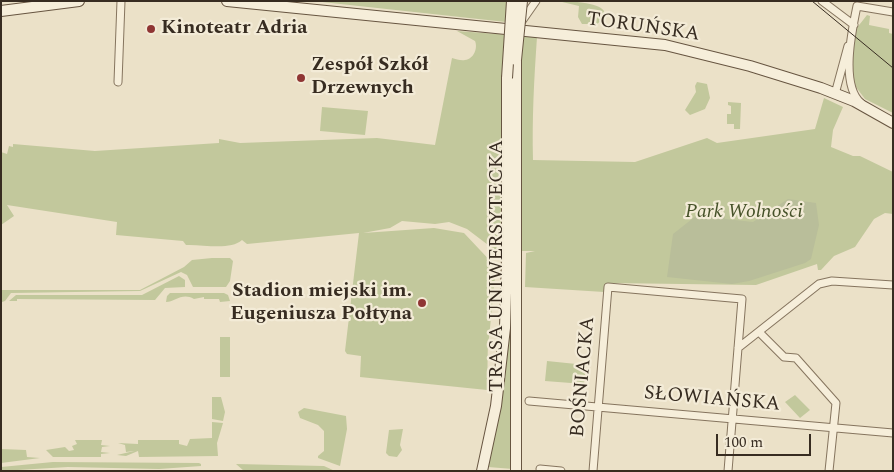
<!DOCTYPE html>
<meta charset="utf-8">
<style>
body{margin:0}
#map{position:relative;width:894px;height:472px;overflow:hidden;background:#ebe1c8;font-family:Spectral,serif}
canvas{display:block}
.frame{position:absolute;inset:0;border:2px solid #372c21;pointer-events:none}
.scale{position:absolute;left:716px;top:434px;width:95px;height:22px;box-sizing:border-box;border:2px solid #372c21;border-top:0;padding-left:6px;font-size:15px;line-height:18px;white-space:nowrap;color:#372c21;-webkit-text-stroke:4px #f3ebd7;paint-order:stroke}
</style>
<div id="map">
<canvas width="894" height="472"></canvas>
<div class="frame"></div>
<div class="scale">100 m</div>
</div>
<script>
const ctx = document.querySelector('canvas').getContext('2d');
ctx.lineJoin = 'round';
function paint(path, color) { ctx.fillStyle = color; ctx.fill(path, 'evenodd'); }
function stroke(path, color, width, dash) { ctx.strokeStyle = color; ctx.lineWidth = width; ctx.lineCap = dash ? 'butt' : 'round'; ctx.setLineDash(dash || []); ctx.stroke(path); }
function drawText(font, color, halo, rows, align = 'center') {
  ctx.font = font + ' Spectral,serif'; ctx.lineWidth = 4.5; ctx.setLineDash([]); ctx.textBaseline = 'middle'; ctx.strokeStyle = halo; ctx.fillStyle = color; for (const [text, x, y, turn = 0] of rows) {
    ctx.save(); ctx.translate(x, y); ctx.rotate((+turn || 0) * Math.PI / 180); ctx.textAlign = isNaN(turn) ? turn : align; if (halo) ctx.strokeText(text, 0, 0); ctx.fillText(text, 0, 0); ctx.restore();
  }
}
const green = new Path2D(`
 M313,1H508L506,22Z
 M558,1C568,1 599,2 604,11L602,20L597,24H582L578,17L579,6Z
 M867,15L870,16L869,25L889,29V33L893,34V113L865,99L853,83L852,63L856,29Z
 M457,31L537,37C534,80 532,118 533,160L635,162L707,138L717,143L815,129L824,98L843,107L833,130L831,147L853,156H860L893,172V214L885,213L874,219L855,247L834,256L821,270H818L817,264L756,285L608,283L604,292L525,287L526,253L535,251H513V469L488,467L501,404L511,251H496L467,229L449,222L435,224L402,221L390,228L363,233L434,228L464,233L496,267L489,338C487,340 488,379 487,390L360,377L361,356L347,354L345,351L359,233L247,244L242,240C230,251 202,244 186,245L183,241L116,235L117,222L7,205L14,216L1,225V152L7,154L9,146L13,147V144L95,151L219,143V139L240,143L377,138L435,145L452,58C456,59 461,61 465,60C474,59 478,48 475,41Z
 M697,82L707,84L710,98L705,109L690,115L685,110L696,92L695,86Z
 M728,102L741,103L740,129H734V124H727V114H731V106L728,105Z
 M322,107L368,111L365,135L320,131Z
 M212,258H230L233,261L230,281L226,287H193L187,275L181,272L140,291L11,293L5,301L2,302L1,358V290H140L184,267L192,260Z
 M179,276L185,280V287L165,288L155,300L17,299V301H9L16,295H142Z
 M170,293H224L228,295L230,301L220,302L219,299H204V297L194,299C182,292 175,302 166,302L167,296Z
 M220,337H230V377H220Z
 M547,361L586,365L584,384L545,381Z
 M795,395L810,410L800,418L785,402Z
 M212,397H221L225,412L223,421L212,419Z
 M304,408L346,416L347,429L340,466L318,458V456L324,451V431L318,425L300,418L298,412Z
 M212,422L223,423L217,443L218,456L139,457L138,451L126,456L117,455L134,451L126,452L125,445L118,443L138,444V440H179V444L187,446L190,439L212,438Z
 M403,429L400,445L402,450L397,457L389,456L386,453L389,430Z
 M75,440H102L101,445L110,446L102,447L101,452L110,453L101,454V457H53L46,450L65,447L69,451L74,450L72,446L77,444Z
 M1,449L26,450L27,457L40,458L1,463Z
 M53,462L199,463L201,464V466L159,469L68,467L1,471V467Z
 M236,464L324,466L335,471H244Z`);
const cemetery = new Path2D(`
 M788,199L816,203L819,225L811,259L805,263L749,281L732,284L667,277L673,234L710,205L721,206L725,219L753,222Z`);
const street = new Path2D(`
 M822,1L854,25
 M522,21L536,1
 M118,82L121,1
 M835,94L848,46
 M861,103C840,85 852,30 857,6L893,12
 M759,332L784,357L796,358L836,403L829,471
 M738,348L819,284L832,281L893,285
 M529,401L893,433
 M540,469L561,471
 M593,471L608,287L742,299L728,471`);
const secondary = new Path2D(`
 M227,1L665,45L750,66L821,88L854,101L893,123
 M1,11L79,1
 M482,471L496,406L505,328L507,257V78
 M516,471V60`);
const tram = new Path2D(`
 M812,1L893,68`);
const secondaryBridge = new Path2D(`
 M516,60L522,1
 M507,78L512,1`);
const markers = [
 [151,29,5,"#8f3533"],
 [301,78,5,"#8f3533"],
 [422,303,5,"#8f3533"]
];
const streetNames = [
 ["TORUŃSKA",643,28,8],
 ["TRASA UNIWERSYTECKA",498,266,-90],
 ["BOŚNIACKA",584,377,-85],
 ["SŁOWIAŃSKA",712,400,5]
];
const poiNames = [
 ["Kinoteatr Adria",161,29],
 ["Zespół Szkół",311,66],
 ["Drzewnych",311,89],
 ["Stadion miejski im.",412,292,"right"],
 ["Eugeniusza Połtyna",412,315,"right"]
];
const parkNames = [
 ["Park Wolności",744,213]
];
paint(green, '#c2c89c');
paint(cemetery, '#b9be9a');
stroke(street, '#85745e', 9);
stroke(secondary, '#675541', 12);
stroke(street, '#f6eeda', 7);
stroke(secondary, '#f6eeda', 10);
stroke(tram, '#372c21', 1);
stroke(secondaryBridge, '#675541', 12, []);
stroke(secondaryBridge, '#f6eeda', 10);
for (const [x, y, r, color] of markers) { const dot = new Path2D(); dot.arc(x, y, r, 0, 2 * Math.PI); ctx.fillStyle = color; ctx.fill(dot); stroke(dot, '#f3ebd7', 2); }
drawText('20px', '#372c21', '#f3ebd7', streetNames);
drawText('bold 20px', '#372c21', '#f3ebd7', poiNames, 'left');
drawText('italic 20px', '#465229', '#f3ebd7', parkNames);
</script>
